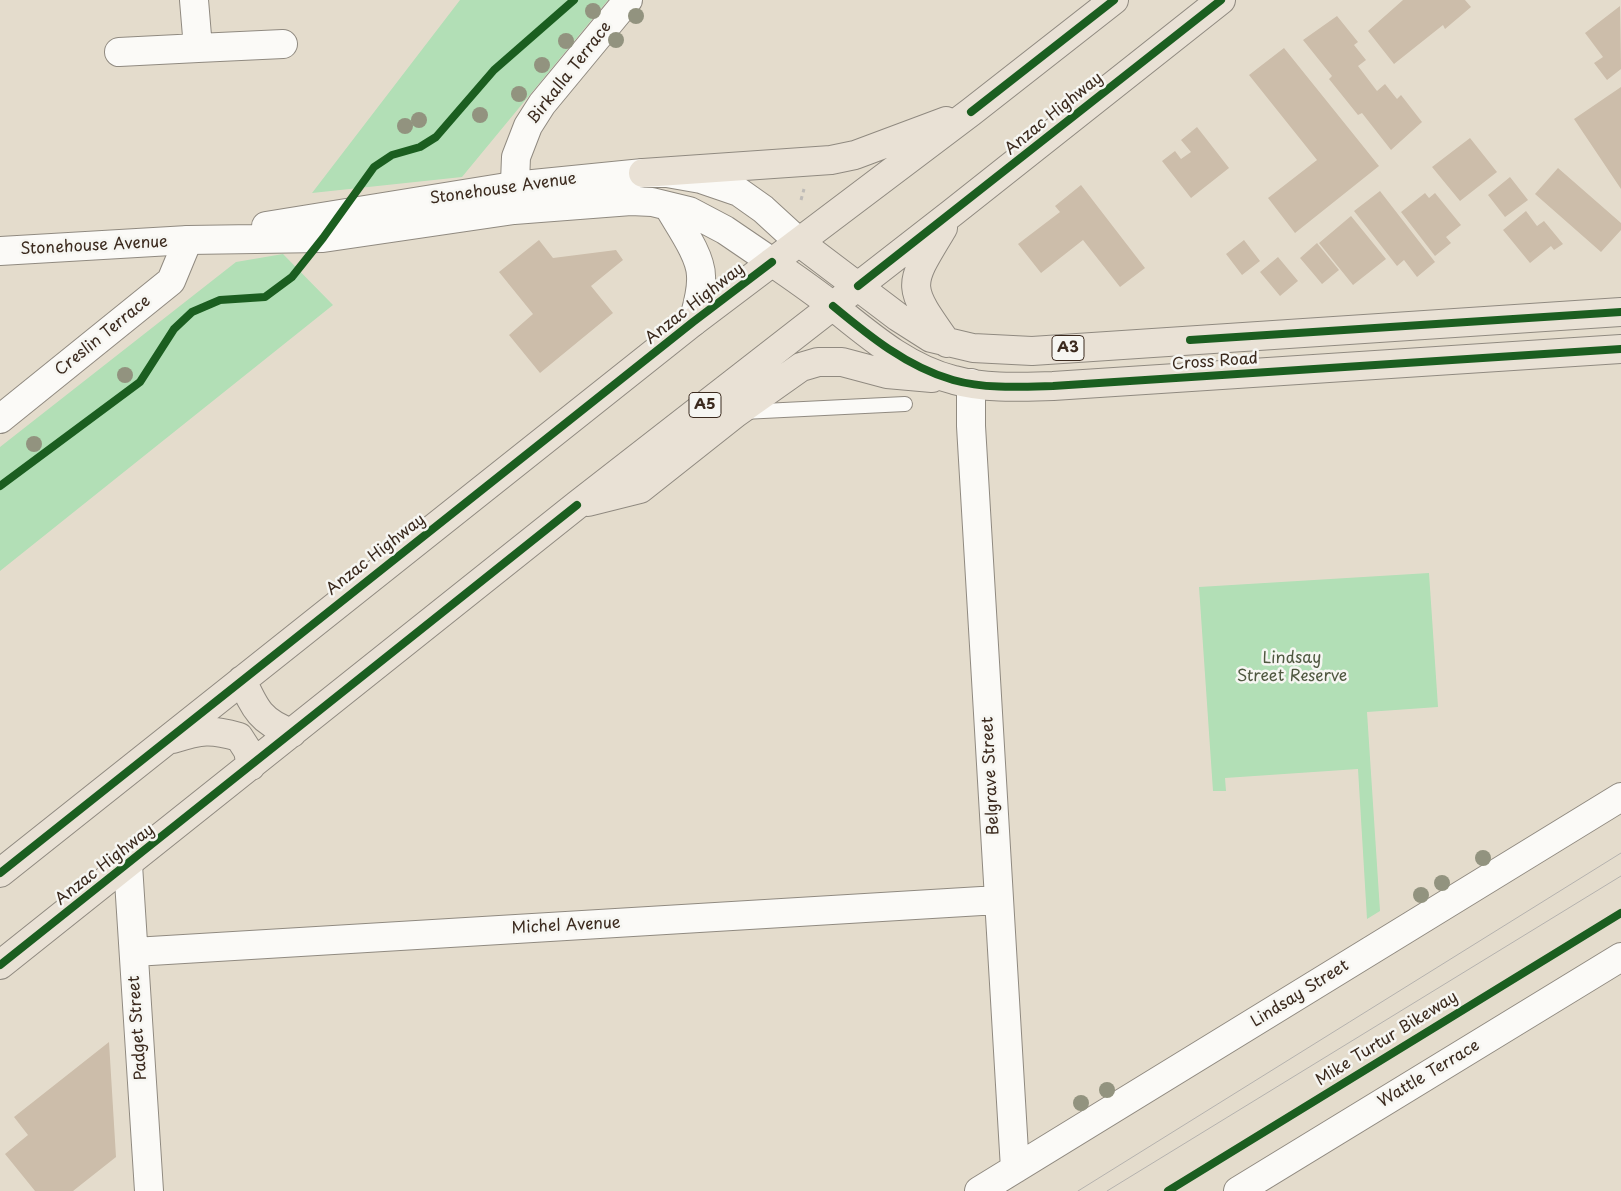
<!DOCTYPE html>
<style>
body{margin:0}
canvas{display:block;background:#e4dccc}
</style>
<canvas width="1621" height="1191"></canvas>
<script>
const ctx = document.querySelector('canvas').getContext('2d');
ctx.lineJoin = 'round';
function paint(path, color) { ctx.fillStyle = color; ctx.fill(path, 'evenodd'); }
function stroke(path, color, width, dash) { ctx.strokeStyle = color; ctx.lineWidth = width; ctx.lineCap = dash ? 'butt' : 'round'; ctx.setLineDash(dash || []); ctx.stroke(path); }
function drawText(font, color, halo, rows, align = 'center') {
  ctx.font = font + ' "Playpen Sans",sans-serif'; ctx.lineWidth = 5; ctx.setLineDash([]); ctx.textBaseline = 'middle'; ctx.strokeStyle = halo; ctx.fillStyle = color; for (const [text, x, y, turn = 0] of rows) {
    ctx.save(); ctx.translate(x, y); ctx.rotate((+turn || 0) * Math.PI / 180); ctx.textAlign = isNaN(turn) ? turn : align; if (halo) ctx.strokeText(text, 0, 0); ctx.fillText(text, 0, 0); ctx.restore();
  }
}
const green = new Path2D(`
 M460,0H608L462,177L312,193Z
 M283,254L333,305L0,571V447L236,262Z
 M1429,573L1438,707L1367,712L1380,911L1367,919L1358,769L1225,778L1226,791H1213L1199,587Z`);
const building = new Path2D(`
 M1403,0H1465L1471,7L1445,29L1443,25L1394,64L1368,31Z
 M1620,6L1621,69L1607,80L1594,63L1603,57L1585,33Z
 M1337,16L1358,42L1354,45L1366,60L1358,66L1377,91L1385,84L1397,99L1401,95L1422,122L1391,150L1362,113L1358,115L1329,79L1332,76L1303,40Z
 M1284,48L1379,166L1295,233L1268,198L1317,160L1249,75Z
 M1621,87V189L1574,119Z
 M1197,127L1229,168L1191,198L1162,161L1175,151L1181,159L1191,152L1181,140Z
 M1470,138L1497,172L1460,201L1432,167Z
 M1558,168L1621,223V230L1601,252L1535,194Z
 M1510,177L1528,200L1505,217L1488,195Z
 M1081,185L1145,268L1120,287L1083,240L1041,273L1018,244L1060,212L1055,206Z
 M1380,191L1435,262L1417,277L1404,260L1397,266L1354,211Z
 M1425,193L1429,198L1435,193L1461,225L1446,237L1451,243L1435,256L1401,212Z
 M1526,211L1537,226L1544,221L1563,244L1554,250L1551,246L1530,263L1503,230Z
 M1351,216L1386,259L1353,285L1319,243Z
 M539,240L553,258L616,250L623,260L591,286L613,313L540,373L509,335L533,314L499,272Z
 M1244,240L1260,261L1242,275L1226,254Z
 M1317,243L1339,270L1322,284L1300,258Z
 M1278,257L1298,281L1280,296L1260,272Z
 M109,1042L116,1157L73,1191H35L5,1154L28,1135L14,1117Z`);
const path = new Path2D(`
 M801,200L804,189`);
const service = new Path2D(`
 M743,412L905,404`);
const minor = new Path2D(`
 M194,0L198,48L283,44
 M119,52L198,48
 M514,208L516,157L528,126L542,104L628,0
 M971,383V426L1015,1169
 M0,419L171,281L188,240
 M128,865L149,1191
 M134,952L998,900
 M979,1191L1621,797
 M1238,1191L1621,957`);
const tertiary = new Path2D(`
 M668,206C678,224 701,255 701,276C702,291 697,307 693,322
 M266,226L513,186L643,173H667L701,179L739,192L763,209L799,242
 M0,251L188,240L323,238L514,210L631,201L652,202L689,211L725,230L772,262`);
const trunk = new Path2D(`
 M643,173L831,160L855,155L946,121
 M943,228C907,287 906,285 947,343
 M799,242L898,317L931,338L973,348L1032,351L1621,312
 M772,262C793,277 814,291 834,307C870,336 908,369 954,380C986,389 1020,387 1053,386L1621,349
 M588,502L640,489L736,413L801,367L818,362H842L887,374L932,378
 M242,680C255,709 261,722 292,733
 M173,739C202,730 210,729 239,737L248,751L251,766
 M0,873L693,322L971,112L1114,0
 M0,965L577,505L952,213L1221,0`);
const tram = new Path2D(`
 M1078,1191L1621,853
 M1107,1191L1621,876`);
const cycleway = new Path2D(`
 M971,112L1114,0
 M858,286L1221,0
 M833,306C868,335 907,367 953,380C985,389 1020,387 1053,386L1621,349
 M1190,340L1621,312
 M0,486L140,382L174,329L192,312L220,300L265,297L292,277L323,238L374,167L392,155L420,147L436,137L494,70L574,0
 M0,873L693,322L772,262
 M0,965L577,505
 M1168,1191L1621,913`);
const trees = [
 [593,11],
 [636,16],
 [616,40],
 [566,41],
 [542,65],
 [519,94],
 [480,115],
 [419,120],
 [405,126],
 [125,375],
 [34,444],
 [1483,858],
 [1442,883],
 [1421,895],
 [1107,1090],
 [1081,1103]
];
const shields = [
 [1068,348,32],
 [705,405,32]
];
const shieldNames = [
 ["A3",1068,348],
 ["A5",705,405]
];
const streetNames = [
 ["Birkalla Terrace",570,73,-52],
 ["Anzac Highway",1054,114,-39],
 ["Stonehouse Avenue",503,189,-8],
 ["Stonehouse Avenue",94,246,-3],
 ["Anzac Highway",695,304,-38],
 ["Creslin Terrace",103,336,-39],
 ["Cross Road",1215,362,-4],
 ["Anzac Highway",376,555,-38],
 ["Belgrave Street",991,776,-93],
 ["Anzac Highway",105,865,-38],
 ["Michel Avenue",566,926,-3],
 ["Lindsay Street",1300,994,-32],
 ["Padget Street",138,1028,-94],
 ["Mike Turtur Bikeway",1387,1039,-32],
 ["Wattle Terrace",1429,1074,-31]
];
const parkNames = [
 ["Lindsay",1292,659],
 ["Street Reserve",1292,677]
];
paint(green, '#b2dfb6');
paint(building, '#ccbdaa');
stroke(service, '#908a80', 16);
stroke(minor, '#908a80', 30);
stroke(tertiary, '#908a80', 30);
stroke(trunk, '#908a80', 30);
stroke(path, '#bebbb7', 3, [4, 4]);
stroke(service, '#fbfaf7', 14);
stroke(minor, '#fbfaf7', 28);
stroke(tertiary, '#fbfaf7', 28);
stroke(trunk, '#e9e1d5', 28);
stroke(tram, '#b5b2ae', 1);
stroke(cycleway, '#1b5e20', 8);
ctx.fillStyle = '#92937f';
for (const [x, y] of trees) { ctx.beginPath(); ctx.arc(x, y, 8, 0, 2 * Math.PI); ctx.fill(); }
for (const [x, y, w] of shields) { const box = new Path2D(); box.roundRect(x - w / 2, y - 12.5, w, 25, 4); ctx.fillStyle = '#f6f6f2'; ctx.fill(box); stroke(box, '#3b2a1e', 1); }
drawText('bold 15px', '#3b2a1e', null, shieldNames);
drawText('16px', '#3b2a1e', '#f6f6f2', streetNames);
drawText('16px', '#4f5840', '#f6f6f2', parkNames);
</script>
